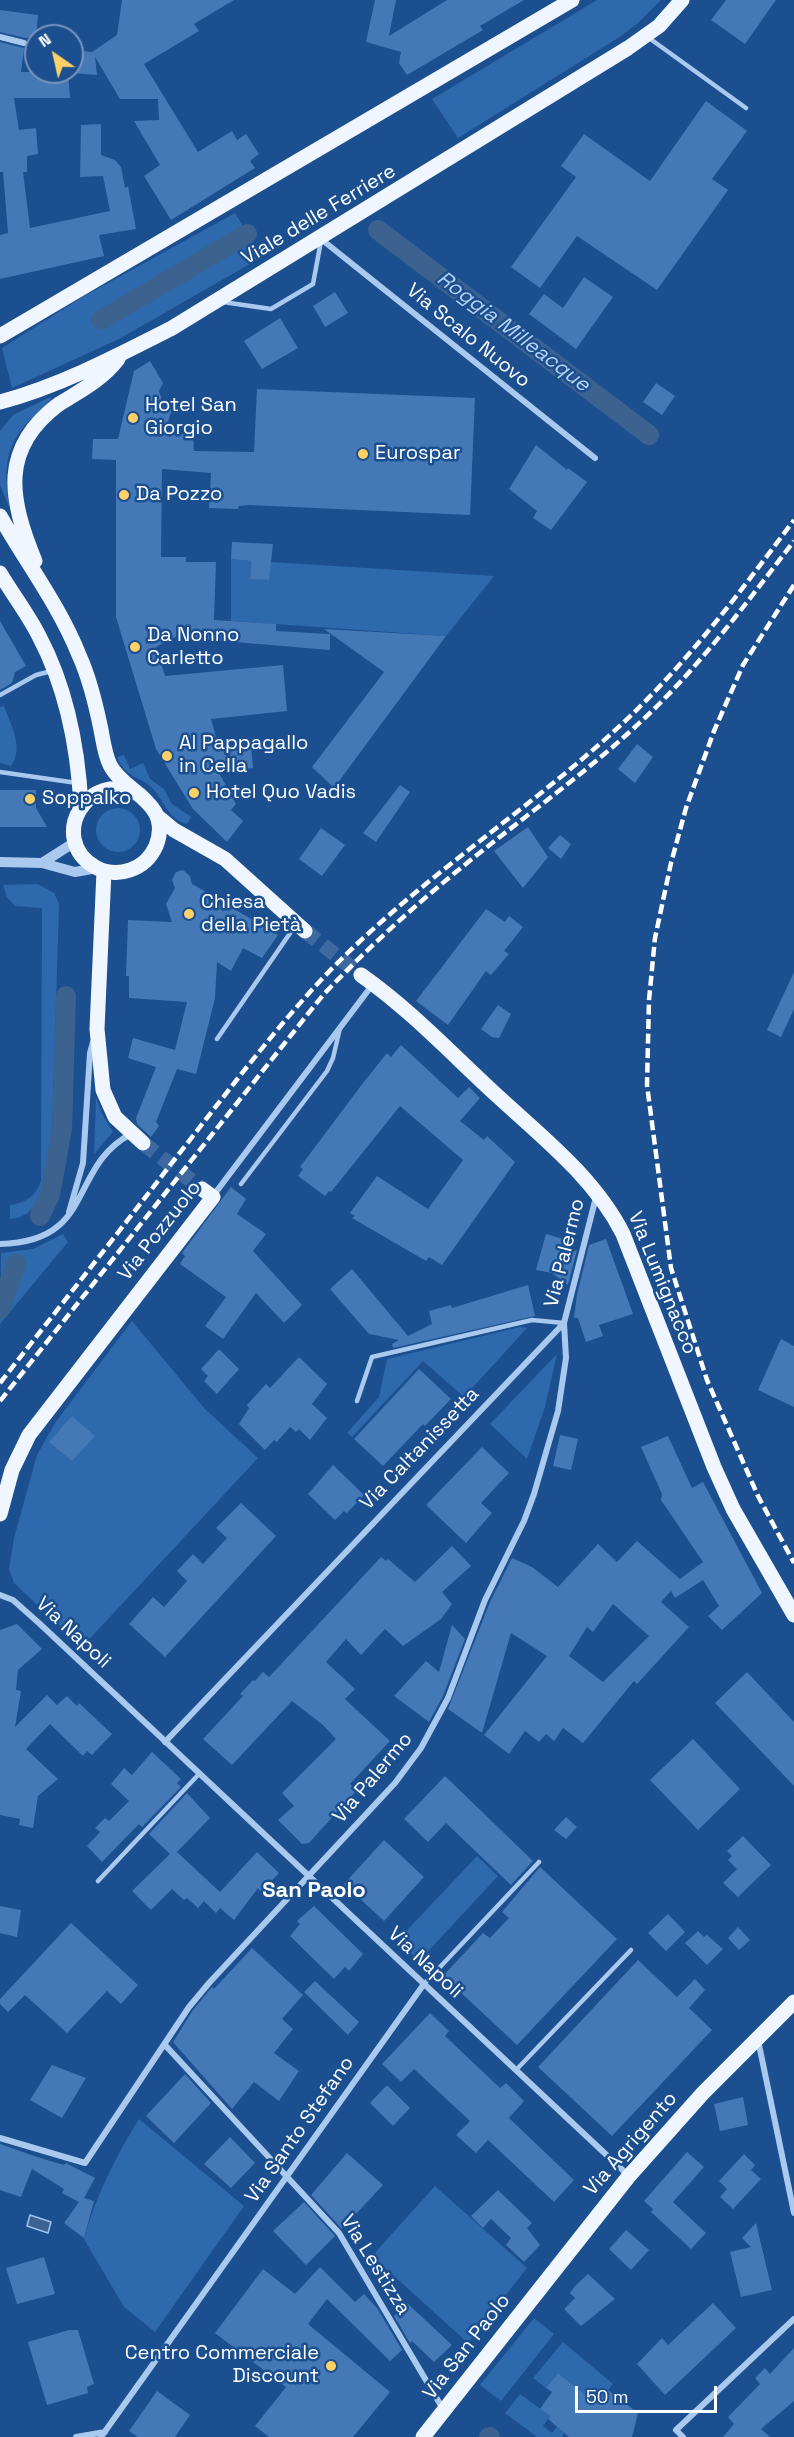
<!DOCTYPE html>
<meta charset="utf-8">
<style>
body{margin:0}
#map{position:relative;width:794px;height:2437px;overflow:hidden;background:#1b4f8f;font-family:"Space Grotesk",sans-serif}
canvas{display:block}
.north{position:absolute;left:24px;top:24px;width:60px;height:60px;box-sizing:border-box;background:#1b4f8f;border:2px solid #7695bc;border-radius:50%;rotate:326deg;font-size:16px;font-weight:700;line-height:24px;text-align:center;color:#fff}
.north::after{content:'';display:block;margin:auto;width:21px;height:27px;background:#ffd166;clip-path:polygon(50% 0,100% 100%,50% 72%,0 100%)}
.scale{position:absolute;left:575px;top:2386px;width:142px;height:27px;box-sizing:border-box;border:3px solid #fff;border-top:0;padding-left:8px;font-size:18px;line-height:21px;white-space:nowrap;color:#fff;-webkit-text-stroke:4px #1b4f8f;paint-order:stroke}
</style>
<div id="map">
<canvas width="794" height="2437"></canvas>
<div class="north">N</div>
<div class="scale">50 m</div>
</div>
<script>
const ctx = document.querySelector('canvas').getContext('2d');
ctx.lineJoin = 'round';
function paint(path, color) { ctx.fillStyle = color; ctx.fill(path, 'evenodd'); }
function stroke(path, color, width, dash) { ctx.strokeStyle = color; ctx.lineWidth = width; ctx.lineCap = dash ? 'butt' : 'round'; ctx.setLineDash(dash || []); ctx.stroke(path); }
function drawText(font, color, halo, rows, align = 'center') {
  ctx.font = font + ' "Space Grotesk",sans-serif'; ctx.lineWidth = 5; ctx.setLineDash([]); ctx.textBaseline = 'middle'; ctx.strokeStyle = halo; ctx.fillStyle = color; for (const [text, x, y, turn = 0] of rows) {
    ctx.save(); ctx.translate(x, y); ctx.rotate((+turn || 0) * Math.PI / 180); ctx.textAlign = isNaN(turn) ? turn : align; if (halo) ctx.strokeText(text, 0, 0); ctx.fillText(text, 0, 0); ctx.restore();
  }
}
const green = new Path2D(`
 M597,0H661L638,23L618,38L458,138L432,99Z
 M235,213L262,257L121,338L12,388L2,348L81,298Z
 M50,397L53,402C10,430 0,458 10,509L0,485V431L13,415Z
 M231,559L251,561L250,578L268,580L271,562L494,576L446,636L231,621Z
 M4,706C11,726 24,747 11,766L0,763V707Z
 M124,755L130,769L143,763L150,779L164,789L172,804L191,817L187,824C168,818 167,806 155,791C143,776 126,780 117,757Z
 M96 830a22 22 0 1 1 44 0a22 22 0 1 1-44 0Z
 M38,884L54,893L59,904L52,1136C49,1165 49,1216 10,1219V1205C25,1203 36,1196 41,1181L42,908L15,906L7,897L3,885Z
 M96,1097L102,1114L113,1132L94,1154Z
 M63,1234L68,1242L0,1324L1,1253L33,1249Z
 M132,1321L204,1408L258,1458L82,1647L14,1583L9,1569L14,1538L37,1455L55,1423Z
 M520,1327L527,1328L464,1397L423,1361L352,1437L347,1433L379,1397L387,1359Z
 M557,1354L545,1407L527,1459L490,1424Z
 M477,1856L498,1876L419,1961L397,1941Z
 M139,2119L244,2206L155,2332L124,2307L84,2239C96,2195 115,2158 139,2119Z
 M435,2186L527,2268L468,2343L372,2256Z
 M534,2318L554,2334L501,2401L480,2385Z
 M563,2342L613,2384L597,2404L558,2373L546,2388L533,2378Z
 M520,2394L550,2416L543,2426L552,2433L557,2427L564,2433L562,2437H537L505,2413Z`);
const water = new Path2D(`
 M30,2215L51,2222L48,2233L27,2226Z`);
const canal = new Path2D(`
 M378,230L649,435
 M101,320L247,234
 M40,1216L50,1195L62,1129L66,996
 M0,1309L16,1264
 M489,2437H490`);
const building = new Path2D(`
 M122,0H234L194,24L199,31L144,64L198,152L232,131L237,140L246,134L259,154L250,161L255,168L171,220L144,176L160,165L134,121L159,120L158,99H120L95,57L97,75L72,73V50L92,52L117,35Z
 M375,0H396L389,36L447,0H524L480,26L483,30L407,75L399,63L401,52L366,42Z
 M726,0H776L745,44L711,20Z
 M0,10L38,15L36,37L25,38L0,32Z
 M0,42L24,48L21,72H68L70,98H14L19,130L36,128L38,154L27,156V172H23L30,228L110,211L103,176L80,177L81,125L101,124V155L115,160L121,167L125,188L128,186L136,229L99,235L104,256L0,279V235L8,233L3,172H0Z
 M706,101L747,131L712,179L728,190L657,290L577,236L540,288L511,267L576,177L561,166L584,134L650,181Z
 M584,277L613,297L576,349L529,314L544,294L563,308Z
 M335,292L348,313L325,327L313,306Z
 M280,318L298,348L262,369L244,341Z
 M150,361L163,383L159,391L164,407L172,409L165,432L193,435L194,451L254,452L257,389L475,398L470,515L249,505L239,506L238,509L209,508L211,473L162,469L161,557H186V562H216L214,620L276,624V631L330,634V650L175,637L156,647L165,676L283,665L287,711L211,719L219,748L251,745L253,768L218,771L236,804L231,810L243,821L227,842L193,809L156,749L116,617V460L92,459L93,439H118L134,371Z
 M656,383L675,396L662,415L643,402Z
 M536,445L567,470L568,468L587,482L551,530L533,518L537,511L509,489Z
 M232,542L273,544L269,580L250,579L251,561L231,559Z
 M0,621L26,666L15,672L12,683L0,690Z
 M324,629L446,636L334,788L312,767L384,672Z
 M637,744L653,757L635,783L618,769Z
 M400,785L410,792L376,842L363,833Z
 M0,790H36V808L47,827H0Z
 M528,827L548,857L523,888L494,851Z
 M321,828L345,845L322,876L299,859Z
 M560,835L571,844L561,859L548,848Z
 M183,870L190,876L192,884L206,892L211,908L224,903L278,935L262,958L243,948L231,971L217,962L215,998L196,1074L177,1069L156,1122L159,1126L151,1137L137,1124L136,1118L156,1067L128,1058L133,1038L175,1050L187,1002L129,998V976H126L128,920L172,922L166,904L175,888L172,880L176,872Z
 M486,909L505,922L509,916L523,927L504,951L509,954L491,975L486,971L448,1025L416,1001Z
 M794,972V1009L781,1037L767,1030Z
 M498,1005L511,1014L499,1038L492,1037L481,1029Z
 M401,1045L458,1098L469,1087L480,1098L460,1121L484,1140L487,1136L515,1162L442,1265L429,1257L426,1261L352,1218L355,1216L350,1213L377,1176L428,1209L463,1160L400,1106L331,1192L329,1191L325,1196L298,1176L303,1169L300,1167L363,1083L387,1053L391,1057Z
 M231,1187L246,1199L237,1214L266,1234L253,1251L302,1305L284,1323L256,1293L223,1339L205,1326L226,1297L180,1264L185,1256L182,1253Z
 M546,1234L567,1240L565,1255L577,1250L568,1285L552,1273L536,1270Z
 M606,1239L633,1314L599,1325L603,1336L586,1342L578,1318H574L577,1295L589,1245Z
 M352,1269L408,1336L432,1324L429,1311L451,1305L452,1308L528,1285L535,1316L393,1348L392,1344L399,1340L369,1334L330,1289Z
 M781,1339L794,1346V1407L758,1390Z
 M219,1349L239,1369L217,1394L204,1381L208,1376L201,1369Z
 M299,1357L327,1384L312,1404L327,1418L310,1440L299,1429L296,1432L290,1427L277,1442L274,1440L265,1450L239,1424L249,1408L247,1405L266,1384L270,1388Z
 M419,1369L451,1399L425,1426L423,1424L383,1466L354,1439Z
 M72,1416L95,1436L72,1461L49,1442Z
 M560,1435L578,1439L571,1470L553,1466Z
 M668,1436L692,1488L703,1482L762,1593L722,1630L708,1616L719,1606L703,1580L675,1598L671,1591L661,1602L689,1627L637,1684L634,1681L583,1743L563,1728L554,1741L546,1734L539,1742L525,1731L509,1754L484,1735L547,1656L511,1633L482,1733L448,1709L490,1602L512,1558L532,1567L558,1587L598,1544L617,1562L637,1541L680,1579L703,1562L661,1500L662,1494L641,1447ZM613,1604L649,1636L603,1682L569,1656L587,1627L593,1632Z
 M482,1447L509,1473L481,1503L492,1513L466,1543L426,1505Z
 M333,1465L364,1495L347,1513L344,1511L335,1520L308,1494Z
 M241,1503L276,1536L165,1657L129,1624L153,1597L164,1607L187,1581L177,1571L193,1554L203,1564L227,1538L216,1528Z
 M452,1546L471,1566L442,1592L452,1604L441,1619L403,1646L385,1629L361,1655L346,1639L326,1662L355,1689L345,1699L390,1741L350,1784L357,1790L309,1843L302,1844L278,1820L294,1806L282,1793L336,1739L323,1725L292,1701L232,1765L203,1739L243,1696L240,1694L253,1680L255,1681L263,1672L269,1677L381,1557L386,1561L388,1559L415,1582Z
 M17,1624L42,1649L18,1670L16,1690L21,1691L15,1727L47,1695L57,1705L67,1696L77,1706L79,1703L112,1734L92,1755L87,1751L83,1756L50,1724L26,1749L58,1779L38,1796L33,1828L19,1825L20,1819L0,1815V1630Z
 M452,1625L465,1639L443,1696L429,1722L394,1696L426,1661L439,1672Z
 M747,1672L794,1722V1786L715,1703Z
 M693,1739L740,1789L698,1830L650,1780Z
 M152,1752L181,1779L177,1783L181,1787L142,1827L139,1824L102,1862L87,1846L100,1832L95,1828L105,1818L109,1821L129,1801L111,1784L124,1768L132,1775Z
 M445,1776L533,1861L511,1885L446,1823L428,1842L404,1819Z
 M187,1793L210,1818L177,1852L220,1892L257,1852L279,1873L261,1892L258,1888L234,1920L220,1908L216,1913L204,1901L198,1908L187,1898L184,1900L172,1889L151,1910L132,1891L170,1854L149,1834Z
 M566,1817L577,1827L566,1839L554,1830Z
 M743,1836L771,1865L738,1897L723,1883L737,1869L728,1860L732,1856L727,1851Z
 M384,1840L424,1877L384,1921L344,1884Z
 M540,1867L617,1939L517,2045L443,1976L483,1933L490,1938L509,1918L502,1912Z
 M0,1906L21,1910L17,1937L0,1933Z
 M314,1906L363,1954L349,1971L345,1967L334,1979L290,1936L300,1924L297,1921Z
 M668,1914L685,1932L666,1951L648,1933Z
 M71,1923L138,1985L121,2004L107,1991L67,2033L25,1995L8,2012L0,2004V1999Z
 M738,1927L750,1940L739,1950L728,1938Z
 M698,1931L704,1937L707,1935L723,1949L707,1965L685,1943Z
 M252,1948L303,1995L282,2019L293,2029L274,2053L299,2071L279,2101L254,2082L232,2109L173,2042L193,2010L212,1987L214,1989Z
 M638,1960L677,1997L695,1979L705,1990L689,2008L712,2030L612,2136L538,2067Z
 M315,1981L359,2022L348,2035L304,1992Z
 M430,2013L449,2031L445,2036L500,2088L506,2083L524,2101L509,2118L574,2180L554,2202L488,2140L476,2153L456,2135L470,2121L414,2069L401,2082L382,2064Z
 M52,2065L86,2078L62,2118L30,2100Z
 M185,2074L211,2103L174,2143L146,2116Z
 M387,2085L410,2108L393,2126L370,2103Z
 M743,2097L748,2125L720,2131L714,2104Z
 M230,2137L255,2163L231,2188L204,2164Z
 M0,2144L37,2157L64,2165L66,2163L95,2178L84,2198L94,2201L84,2238L64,2223L79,2202L62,2193L64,2189L32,2169L21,2197L0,2190Z
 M687,2152L704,2167L673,2202L706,2233L691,2249L651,2212L653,2209L644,2201Z
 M347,2153L383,2185L342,2229L311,2195Z
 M744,2154L755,2165L751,2170L761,2179L733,2209L720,2197L727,2189L719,2181Z
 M498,2190L532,2223L527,2228L540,2245L524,2262L506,2245L511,2238L491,2219L483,2228L471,2216Z
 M304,2202L335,2236L306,2265L273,2231Z
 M756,2223L772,2290L741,2297L730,2252L751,2247L742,2238Z
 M626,2230L649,2250L631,2270L609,2249Z
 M44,2257L55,2294L17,2304L6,2268Z
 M320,2267L355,2302L364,2294L377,2308L402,2350L390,2361L327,2299L308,2324L390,2392L353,2437H269L255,2426L286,2387L215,2333L263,2269L295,2294Z
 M588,2274L615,2299L581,2326L564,2309L575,2298L570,2293L575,2286Z
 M407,2303L452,2345L434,2362L412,2341L410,2343L394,2316Z
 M713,2303L736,2328L665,2395L637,2364L662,2338L668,2345Z
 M69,2330H78L94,2384L87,2387L88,2393L47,2405L28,2342Z
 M794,2348V2401L761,2429L770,2437H723L734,2424L728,2417L760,2384L755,2378L765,2368L770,2374Z
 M558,2373L597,2404L608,2390L638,2413L632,2437H569L548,2419L550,2416L540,2409L552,2392L546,2388Z
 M157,2391L190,2415L175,2437H138L129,2431Z`);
const primaryTunnel = new Path2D(`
 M305,931L361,975
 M143,1143L202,1189`);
const service = new Path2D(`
 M649,38L746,108
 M223,302L271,309L313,284L321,241
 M0,695L36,675L52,671
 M0,772L77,783
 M217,1039L295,926
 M241,1184L327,1071L333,1058L340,1028
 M357,1401L372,1357L532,1320L564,1323
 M98,1881L199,1774
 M424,1984L539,1862
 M516,2070L631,1950`);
const minor = new Path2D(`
 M0,37L24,43
 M321,239L595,458
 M213,1196L373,984
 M69,1212L83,1163L90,1053L93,1042
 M0,1244C96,1242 68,1167 131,1134
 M0,1595L13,1600L40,1624L629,2176
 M165,1742L564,1323
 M758,2040L794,2213
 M165,2045L339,2233L443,2409
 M0,2138L85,2163L189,2007L209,1983L395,1783L421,1748L448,1698L485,1600L524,1521L534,1494L558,1411L566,1358L564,1323L596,1197
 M76,2437L105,2432
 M101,2437L424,1984
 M683,2437L676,2430L794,2319`);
const tertiary = new Path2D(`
 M0,862L42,863L75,872L97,868
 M42,863L75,842`);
const primary = new Path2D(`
 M0,336L572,0
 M0,402C60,386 117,356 172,328L628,48L659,26L682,0
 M0,516C26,562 59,605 79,655C89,677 95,701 100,725C103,738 104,753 110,765C124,793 173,802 156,846C151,857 142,866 130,870C119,874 106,873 95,867C47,839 87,767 140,795
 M35,561C9,498 0,448 59,404C80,391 102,380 118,359
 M0,573C13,595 28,614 39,636C67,689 78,748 81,806
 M157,816L174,830L225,859L305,931
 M104,871L97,1029L103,1090L115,1117L143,1143
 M361,975C408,1008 449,1051 491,1090C537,1133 594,1176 623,1234L714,1467L733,1509L794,1615
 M0,1514L12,1470L29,1435L213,1197L202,1189
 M423,2437L629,2176L703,2093L794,2002`);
const rail = new Path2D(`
 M794,585L743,665L714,731L686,808L671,863L655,938L649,1000L647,1085L671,1268L707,1380L758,1496L794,1563
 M0,1383C57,1310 115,1237 171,1164C220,1102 267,1038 321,980C412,883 526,813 623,723C688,662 741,591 794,520
 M0,1401L323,995C363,953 405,914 450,877C511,826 576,781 634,728C695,673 744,606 794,541`);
const markers = [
 [133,418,6,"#ffd166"],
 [363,454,6,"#ffd166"],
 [124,495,6,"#ffd166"],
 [135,647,6,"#ffd166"],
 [167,756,6,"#ffd166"],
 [194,793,6,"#ffd166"],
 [30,799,6,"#ffd166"],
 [189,914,6,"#ffd166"],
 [331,2366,6,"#ffd166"]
];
const streetNames = [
 ["Viale delle Ferriere",319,215,-31],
 ["Via Scalo Nuovo",468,336,39],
 ["Via Pozzuolo",160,1231,-52],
 ["Via Palermo",565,1253,-76],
 ["Via Lumignacco",662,1283,68],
 ["Via Caltanissetta",420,1449,-46],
 ["Via Napoli",73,1633,43],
 ["Via Palermo",373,1778,-50],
 ["Via Napoli",425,1963,43],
 ["Via Santo Stefano",300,2130,-55],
 ["Via Agrigento",631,2144,-49],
 ["Via Lestizza",375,2265,58],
 ["Via San Paolo",467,2347,-52]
];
const poiNames = [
 ["Hotel San",145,406],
 ["Giorgio",145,429],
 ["Eurospar",375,454],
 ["Da Pozzo",136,495],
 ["Da Nonno",147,636],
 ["Carletto",147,659],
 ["Al Pappagallo",179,744],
 ["in Cella",179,767],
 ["Hotel Quo Vadis",206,793],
 ["Soppalko",42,799],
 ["Chiesa",201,903],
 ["della Pietà",201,926],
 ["Centro Commerciale",319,2354,"right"],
 ["Discount",319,2377,"right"]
];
const waterNames = [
 ["Roggia Milleacque",513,332,37]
];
const quarterNames = [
 ["San Paolo",314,1891]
];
paint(green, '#2e69ad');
paint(water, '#3c6290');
stroke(water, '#9cc4f0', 1.5);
stroke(canal, '#3c6290', 20);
paint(building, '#4478b7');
stroke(primaryTunnel, '#3d69a0', 15, [15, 8]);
stroke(service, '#a9c9ee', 4.5);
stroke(minor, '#a9c9ee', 6);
stroke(tertiary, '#a9c9ee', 10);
stroke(primary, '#f0f6ff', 15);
stroke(rail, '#fff', 4.5, [10, 4.5]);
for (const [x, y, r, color] of markers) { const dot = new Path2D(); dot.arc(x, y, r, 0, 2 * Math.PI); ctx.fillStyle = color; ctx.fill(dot); stroke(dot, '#1b4f8f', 2); }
drawText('20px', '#fff', '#1b4f8f', streetNames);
drawText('20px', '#fff', '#1b4f8f', poiNames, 'left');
drawText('italic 21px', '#b5d3f5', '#1b4f8f', waterNames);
drawText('bold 22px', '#fff', '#1b4f8f', quarterNames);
</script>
